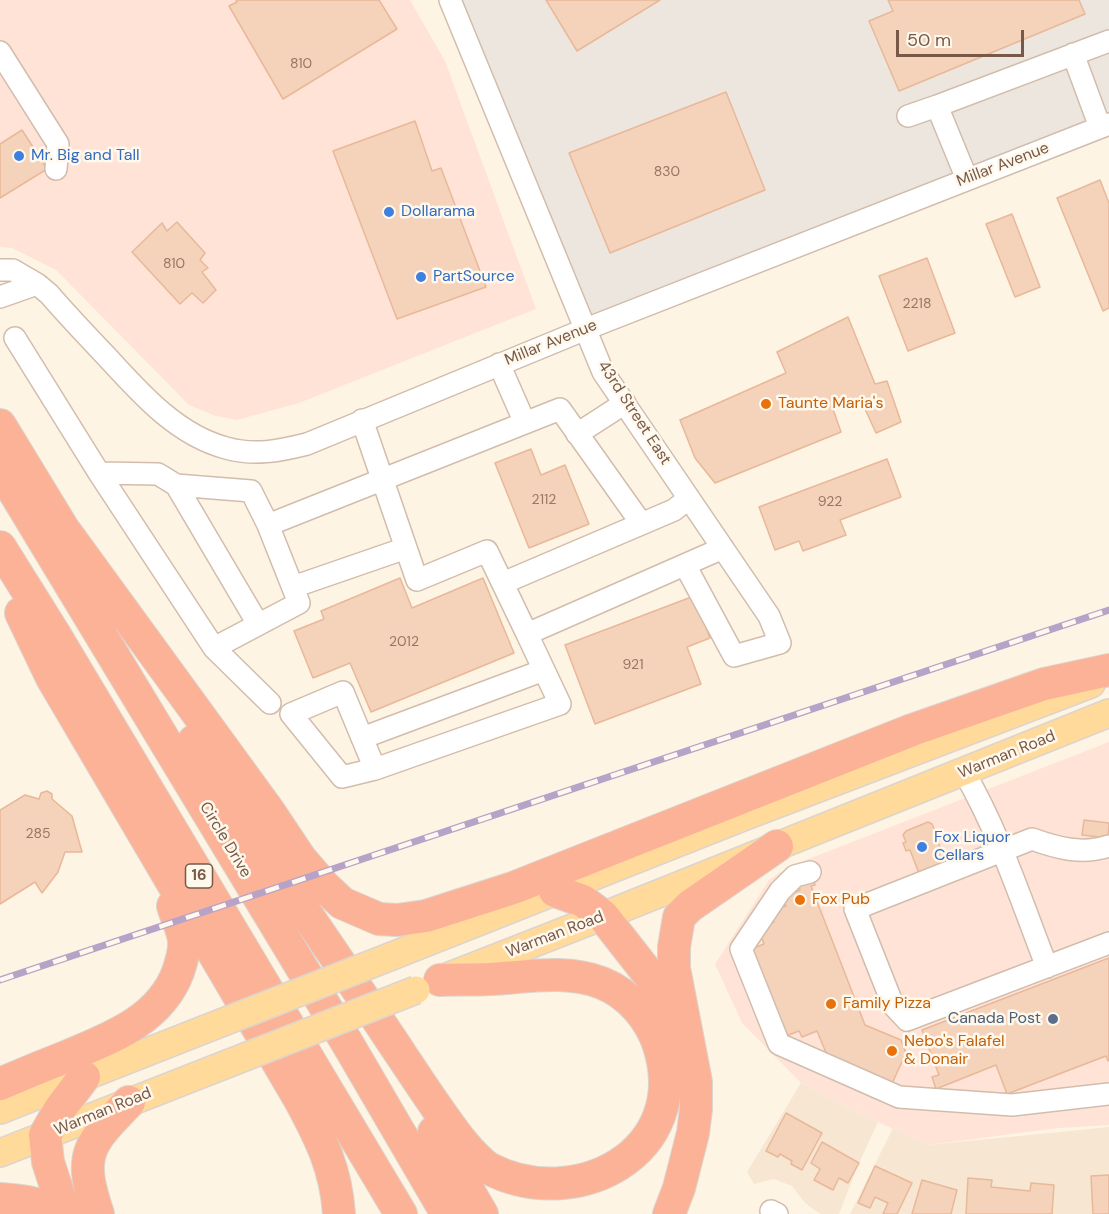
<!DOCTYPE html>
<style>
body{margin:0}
#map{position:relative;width:1109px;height:1214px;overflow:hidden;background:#fef4e4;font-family:"DM Sans",sans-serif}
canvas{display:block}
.scale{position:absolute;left:896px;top:30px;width:128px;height:27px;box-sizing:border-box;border:3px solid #785948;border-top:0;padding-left:8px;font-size:18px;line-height:21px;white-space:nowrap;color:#785948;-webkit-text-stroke:4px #fff8ec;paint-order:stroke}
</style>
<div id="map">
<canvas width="1109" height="1214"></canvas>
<div class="scale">50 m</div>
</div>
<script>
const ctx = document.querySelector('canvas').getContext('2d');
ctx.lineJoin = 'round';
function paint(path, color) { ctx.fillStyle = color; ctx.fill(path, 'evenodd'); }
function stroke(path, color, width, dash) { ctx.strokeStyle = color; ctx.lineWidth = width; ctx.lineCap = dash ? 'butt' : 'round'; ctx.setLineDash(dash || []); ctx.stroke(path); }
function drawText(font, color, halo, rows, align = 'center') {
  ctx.font = font + ' "DM Sans",sans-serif'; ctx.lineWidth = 5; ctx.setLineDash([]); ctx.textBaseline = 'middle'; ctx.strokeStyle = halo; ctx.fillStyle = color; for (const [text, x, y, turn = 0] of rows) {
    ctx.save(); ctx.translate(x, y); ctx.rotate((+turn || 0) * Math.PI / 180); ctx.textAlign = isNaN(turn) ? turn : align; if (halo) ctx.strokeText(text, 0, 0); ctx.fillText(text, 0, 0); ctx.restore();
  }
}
const residential = new Path2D(`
 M801,1083L878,1122L859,1163L839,1214H821L816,1211L805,1203L792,1186L774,1179L754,1184L747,1172Z
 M1109,1127V1214H850L893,1128L928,1145Z`);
const commercial = new Path2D(`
 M0,0H410L445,61L536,309L299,403L237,420L216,416L189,405L56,270L12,248L0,247Z
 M1109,742V1125L1058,1128L928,1145L878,1122L801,1083L742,1023L715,964L769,880L788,867Z`);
const industrial = new Path2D(`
 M448,0H1109V124L586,329Z`);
const building = new Path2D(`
 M236,0H379L397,29L283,99L229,6L237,2Z
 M546,0H660L577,51Z
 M888,0H1079L1085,14L899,91L869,21L893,11Z
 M726,92L765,190L610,253L569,153Z
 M415,121L432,171L441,168L486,287L397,319L333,151Z
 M22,130L47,169L0,198V144Z
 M1100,180L1109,203V308L1103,311L1057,198Z
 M1012,214L1040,287L1015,297L986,224Z
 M177,222L205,253L200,260L208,268L202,272L216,290L203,303L192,293L180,304L132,252L162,223L167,231Z
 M927,258L955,333L908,351L879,276Z
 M848,317L875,384L887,381L901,422L876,433L860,398L833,409L841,432L715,483L695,458L680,420L786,373L777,352Z
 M531,449L541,475L565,465L589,524L529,548L495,463Z
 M887,459L901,497L840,520L846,535L803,551L799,541L775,550L759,507Z
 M400,578L412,608L483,578L514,653L371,712L350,663L313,678L294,631L324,619L321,611Z
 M694,596L710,638L687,647L701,684L595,724L565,645Z
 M47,791L52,794V799L72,816L82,852H65L58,872L42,893L35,882L0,904V810L25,795L39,799L41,793Z
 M1084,820L1109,823L1108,838L1082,835Z
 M928,822L932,824L935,831L938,830L941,838L937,839L947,866L920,876L910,850L906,851L903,843L906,842L903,835L906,831Z
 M813,880L815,885L811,886L865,1025L901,1040L906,1053L890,1088L829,1060L817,1031L802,1037L799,1031L786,1036L751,949L764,944L758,928L774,922L770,912L786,906L782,897L800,890L799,886Z
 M1109,958V1060L1108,1061L1106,1056L1007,1094L996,1065L936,1089L932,1077L939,1075L922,1030Z
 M786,1113L822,1133L802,1170L791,1164L792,1161L780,1154L778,1157L766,1151Z
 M822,1142L859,1163L848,1183L839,1178L833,1190L814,1180L820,1169L811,1163Z
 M875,1166L912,1183L897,1214H883L888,1203L875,1197L870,1208L858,1203Z
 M1109,1175V1214H1093L1091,1176Z
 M968,1178L992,1180L991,1187L1030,1191L1031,1183L1054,1185L1052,1214H966Z
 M922,1180L957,1190L951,1214H912Z`);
const minor = new Path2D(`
 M450,0L603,372L769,616L780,643L734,656L685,565
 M0,52L58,144L56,169
 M1073,54L1100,127
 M937,106L1109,41
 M908,116L937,106L967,179
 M0,270H13L37,284L49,294C68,316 88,337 108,358C141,394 177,435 226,448C254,456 279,451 307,444L586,329L1109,124
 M0,297L37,284
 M15,338L99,473L158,474L176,485
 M499,364L525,423
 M362,420L417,580L487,551L527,634
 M577,434L625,403
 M99,473L214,648
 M503,583L674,510L689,498
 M293,587L406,548
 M258,624L176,485L251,491L268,525
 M270,703L214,648L299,603L268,525L560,409L641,523
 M362,738L544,670
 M375,769L343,692L291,714L342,777L375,769L560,704L527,634L723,548
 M964,772C999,832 1022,903 1047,967
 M1109,846C1082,855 1057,848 1032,839L855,909L893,1005L907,1020L1109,943
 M810,872L795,876L780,891L741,949L779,1044L899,1097L1012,1105L1109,1094
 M771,1211L777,1214`);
const major = new Path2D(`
 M392,956L743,817L1091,684
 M447,977L603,916L1109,713
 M0,1110L203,1030
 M0,1153L227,1064`);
const highway = new Path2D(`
 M0,425L78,553
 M0,468L349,1046L447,1214
 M67,534L268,810L300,858L325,887L342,903L379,919L397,920L426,916L513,888L912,730L1044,684L1109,670
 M0,547L55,635L401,1214
 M21,613L52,678L300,1100C321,1139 336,1169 339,1214
 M194,741L272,867
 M262,850C306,912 348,975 390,1038C406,1062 421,1085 437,1108C452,1129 467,1152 488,1168C575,1214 693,1153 659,1046C650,1018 629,994 602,983C567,969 527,977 491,979C474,980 457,979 440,980
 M555,891L583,901L603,916L660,989L676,1019
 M0,1084C23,1074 45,1065 68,1056C111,1038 160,1020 178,972C181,963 185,951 184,941C183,929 176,917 173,906
 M434,1132L482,1214
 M0,1199C20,1201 40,1201 56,1214
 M65,1214L48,1162L45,1135L60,1109L84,1077
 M98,1214C78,1155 87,1145 129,1102
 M669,1214L679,1188L693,1133L696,1109V1082L674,968V947L679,917L690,906L777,846`);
const rail = new Path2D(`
 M0,980L1109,610`);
const majorBridge = new Path2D(`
 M203,1030L392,956
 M227,1064L416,990`);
const markers = [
 [19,156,6,"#3f7fe0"],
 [389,212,6,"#3f7fe0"],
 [421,277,6,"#3f7fe0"],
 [766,404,6,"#e8710a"],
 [922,847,6,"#3f7fe0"],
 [800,900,6,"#e8710a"],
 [831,1004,6,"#e8710a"],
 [1053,1019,6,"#5c6f8a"],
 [892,1051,6,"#e8710a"]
];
const numberNames = [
 ["810",301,64],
 ["830",667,172],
 ["810",174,264],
 ["2218",917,304],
 ["2112",544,500],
 ["922",830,502],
 ["2012",404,642],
 ["921",633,665],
 ["285",38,834]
];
const shields = [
 [199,876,27]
];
const shieldNames = [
 ["16",199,876]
];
const shopNames = [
 ["Mr. Big and Tall",31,156],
 ["Dollarama",401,212],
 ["PartSource",433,277],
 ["Fox Liquor",934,838],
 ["Cellars",934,856]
];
const streetNames = [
 ["Millar Avenue",1003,165,-21],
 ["Millar Avenue",551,343,-22],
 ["43rd Street East",634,413,57],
 ["Warman Road",1007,755,-22],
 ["Circle Drive",225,840,59],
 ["Warman Road",555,935,-21],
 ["Warman Road",103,1112,-22]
];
const foodNames = [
 ["Taunte Maria's",778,404],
 ["Fox Pub",812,900],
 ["Family Pizza",843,1004],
 ["Nebo's Falafel",904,1042],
 ["& Donair",904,1060]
];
const serviceNames = [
 ["Canada Post",1041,1019]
];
paint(residential, '#f6e6d2');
paint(commercial, '#ffe3d7');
paint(industrial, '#ede6df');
paint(building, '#f5d2ba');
stroke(building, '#e8b899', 1.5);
stroke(minor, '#d2bdac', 24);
stroke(major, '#dcd4cf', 30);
stroke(highway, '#dcd4cf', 34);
stroke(minor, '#fff', 21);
stroke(major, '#ffda9a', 27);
stroke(highway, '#fbb297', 32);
stroke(rail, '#b7a2c8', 7);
stroke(rail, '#fff8ec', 4.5, [14]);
stroke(majorBridge, '#dcd4cf', 30, []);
stroke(majorBridge, '#ffda9a', 27);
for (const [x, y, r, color] of markers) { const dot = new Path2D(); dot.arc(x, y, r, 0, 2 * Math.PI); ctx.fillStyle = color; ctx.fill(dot); stroke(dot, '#fff8ec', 2); }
drawText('14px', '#977764', null, numberNames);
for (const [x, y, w] of shields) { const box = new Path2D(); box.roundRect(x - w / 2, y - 12, w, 24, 4.5); ctx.fillStyle = '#fff8ec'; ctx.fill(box); stroke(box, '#785948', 1.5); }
drawText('bold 15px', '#785948', null, shieldNames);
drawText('16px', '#366cbe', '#fff8ec', shopNames, 'left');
drawText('16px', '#785948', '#fff8ec', streetNames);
drawText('16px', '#c56008', '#fff8ec', foodNames, 'left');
drawText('16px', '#4e5e75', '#fff8ec', serviceNames, 'right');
</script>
